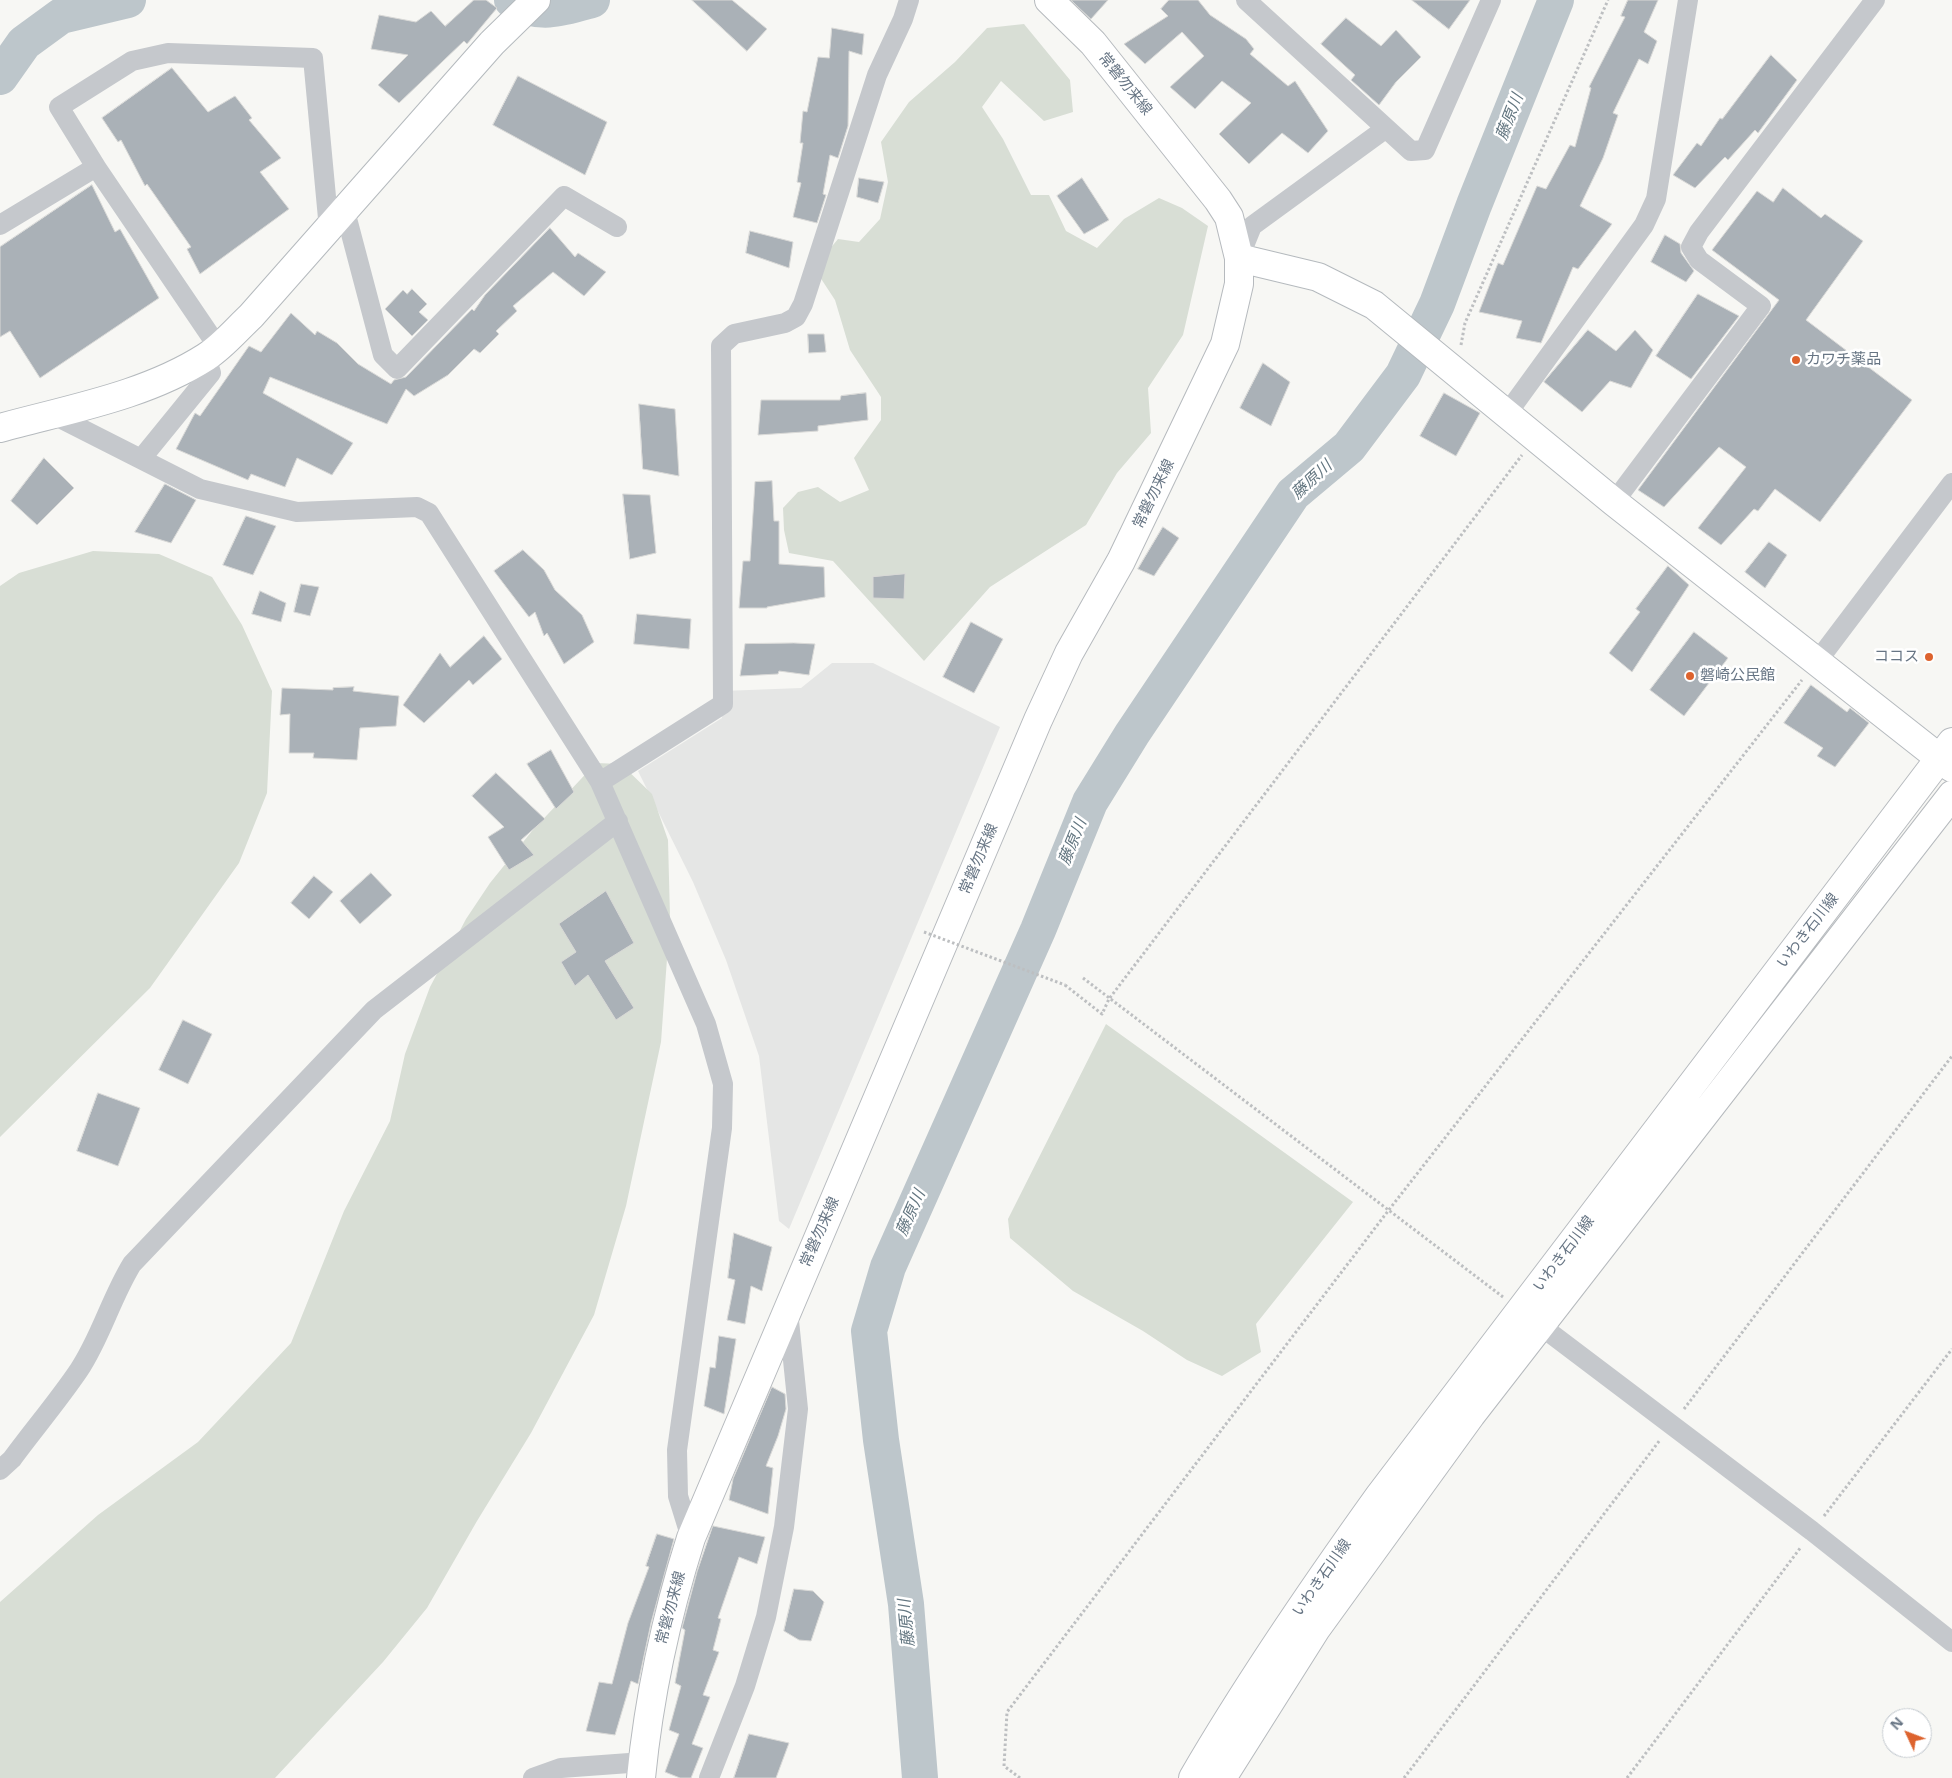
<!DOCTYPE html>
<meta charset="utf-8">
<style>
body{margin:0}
#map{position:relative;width:1952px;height:1778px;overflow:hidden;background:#f7f7f4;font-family:"Noto Sans",sans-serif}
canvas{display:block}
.north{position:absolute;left:1882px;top:1708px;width:50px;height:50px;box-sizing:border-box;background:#fff;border:1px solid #c2c8ce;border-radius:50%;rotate:313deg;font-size:14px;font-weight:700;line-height:20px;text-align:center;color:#677584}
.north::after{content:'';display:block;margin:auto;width:18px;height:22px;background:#dd632e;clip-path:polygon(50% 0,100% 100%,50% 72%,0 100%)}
</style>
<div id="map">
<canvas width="1952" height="1778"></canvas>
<div class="north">N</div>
</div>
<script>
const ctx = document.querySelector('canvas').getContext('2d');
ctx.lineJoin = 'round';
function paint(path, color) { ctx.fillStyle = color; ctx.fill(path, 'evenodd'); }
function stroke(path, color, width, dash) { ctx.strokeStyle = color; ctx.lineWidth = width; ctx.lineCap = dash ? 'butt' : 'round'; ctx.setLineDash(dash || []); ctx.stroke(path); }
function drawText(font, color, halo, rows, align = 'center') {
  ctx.font = font + ' "Noto Sans","Noto Sans JP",sans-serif'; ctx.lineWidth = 5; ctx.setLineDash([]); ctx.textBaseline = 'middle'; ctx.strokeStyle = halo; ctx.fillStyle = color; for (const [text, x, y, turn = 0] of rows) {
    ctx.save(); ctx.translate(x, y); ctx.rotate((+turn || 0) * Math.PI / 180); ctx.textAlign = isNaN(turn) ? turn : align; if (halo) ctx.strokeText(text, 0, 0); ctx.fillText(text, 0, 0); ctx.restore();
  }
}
const built = new Path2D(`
 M832,663H873L1000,727L789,1229L779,1221L759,1056L726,960L693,882L638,771L722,718L723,691L801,688Z`);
const green = new Path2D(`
 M1024,24L1070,80L1073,112L1044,121L1001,81L982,107L1003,139L1031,195H1049L1066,231L1097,248L1124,219L1159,198L1182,208L1208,226L1183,335L1148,388L1151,433L1117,473L1086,525L990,587L924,661L833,561L789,553L784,530L783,508L798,492L818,487L840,502L869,490L854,458L881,420V397L850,350L835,300L814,268L838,239L859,242L880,219L888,182L881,142L909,102L955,62L987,28Z
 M93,551L159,554L212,577L242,625L272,691L267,793L239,863L150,988L0,1137V586L19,573Z
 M596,763L621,764L652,794L668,840L670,917L661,1042L626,1206L594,1315L531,1433L477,1521L427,1608L383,1662L275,1778H0V1602L98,1515L198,1442L291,1343L344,1211L390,1121L405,1054L430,987L466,919L490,883L532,831Z
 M1106,1024L1353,1202L1256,1324L1261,1352L1222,1376L1187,1360L1143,1331L1073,1291L1010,1238L1008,1219Z`);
const river = new Path2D(`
 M512,0C539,17 564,8 592,0
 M0,77L24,43L61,16L128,0
 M920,1778L906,1604L881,1440L869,1331L888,1267L1038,930L1090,802L1132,734L1293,494L1349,447L1403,375L1437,304L1474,205L1556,0`);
const building = new Path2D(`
 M474,0H486L497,8L467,44L464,41L399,103L378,85L408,55L371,49L379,15L416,22L431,11L445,26Z
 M692,0H732L767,29L747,51Z
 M1071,0H1108L1091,19Z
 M1169,0H1198L1210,15L1246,39L1254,49L1250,54L1288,86L1295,81L1328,131L1308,153L1282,133L1249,164L1219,134L1251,103L1222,81L1195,109L1170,87L1204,56L1182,32L1145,64L1124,44L1168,16L1161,9Z
 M1412,0H1470L1449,29Z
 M1628,0H1658L1644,32L1657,41L1648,64L1639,59L1613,113L1618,115L1603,158L1580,206L1612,224L1578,269L1573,267L1541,343L1516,338L1522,321L1479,312L1498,263L1503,265L1537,186L1546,189L1570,145L1575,147L1591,88L1589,87L1625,17L1621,16Z
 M1346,18L1381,46L1396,30L1421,57L1396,82L1379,105L1351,80L1355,75L1321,44Z
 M832,28L864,34L862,55L849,51L848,126L838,158L830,155L823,194L826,195L817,223L793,217L801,183L797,182L803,143H800L803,111L807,112L818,57L829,58Z
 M1771,55L1797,80L1758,133L1755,130L1728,160L1725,157L1695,188L1673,175L1697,143L1701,146L1720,118L1722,119Z
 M172,68L208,112L235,96L252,118L249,120L281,158L260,172L289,209L200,274L187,249L191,247L147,184L145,186L121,140L118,142L102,118Z
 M518,76L607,122L585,175L493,125Z
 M859,178L884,182L878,203L857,197Z
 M1082,178L1109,220L1084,234L1057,196Z
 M92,185L115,232L120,229L159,298L40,378L10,331L0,337V247Z
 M1783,188L1821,218L1825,214L1863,241L1806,320L1912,400L1820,522L1775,489L1758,511L1754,509L1721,545L1698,528L1746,467L1719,447L1664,507L1638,490L1779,300L1712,250L1757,191L1773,202Z
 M550,228L575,257L578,253L606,272L584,296L553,272L513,306L517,311L496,331L499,334L480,353L474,349L448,375L414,396L406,389L387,424L270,377L263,393L353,443L332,475L297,458L285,487L251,474L248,480L176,449L195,413L200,416L249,346L261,352L291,313L315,335L317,331L337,343L358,364L391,384L394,380L406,377L472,309L474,311L485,295Z
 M750,231L793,242L789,268L746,253Z
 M1665,235L1680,244L1681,253L1694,271L1686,282L1651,262Z
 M412,289L427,304L419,312L428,320L412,336L385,309L403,290L407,294Z
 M1698,294L1739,316L1691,379L1656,356Z
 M1588,330L1616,351L1635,330L1653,350L1631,388L1610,381L1582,412L1544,382Z
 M808,334H824L826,352L809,353Z
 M1263,363L1290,382L1271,426L1240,408Z
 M866,393L868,420L818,426V431L758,435L761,400H840L841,396Z
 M1444,393L1480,413L1456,456L1420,436Z
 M639,404L675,409L679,476L643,469Z
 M44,458L74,488L37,525L11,501Z
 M772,481L774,521H779V564L824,567L825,597L767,607V608H739L743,561H750L755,482Z
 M165,484L196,500L171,543L135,532Z
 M623,494L650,495L656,553L630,559Z
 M246,516L276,526L253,575L223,565Z
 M1163,527L1179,538L1154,576L1138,569Z
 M1769,542L1787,555L1765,588L1745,572Z
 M523,550L544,570L555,590L582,615L594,642L564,664L547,633L544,636L535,612L529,617L494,571Z
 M1668,566L1689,585L1632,672L1609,653L1640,612L1636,609Z
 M905,574L904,599L873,598V577Z
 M301,584L319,587L310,616L294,612Z
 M260,591L286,603L281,622L252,614Z
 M637,614L691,619L689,649L634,644Z
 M971,622L1003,639L974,693L943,677Z
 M1694,632L1728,658L1684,716L1650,690Z
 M484,636L502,659L473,685L469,680L424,723L403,705L440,653L450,667Z
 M794,643L815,644L809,675L779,671L778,674L740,676L745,644Z
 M1811,685L1847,712L1850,708L1869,723L1835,767L1817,756L1823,748L1784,723Z
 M354,687L353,691L399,696L396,726L360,728L357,760L313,758L314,753H289L290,714L280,715L282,688L333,690V688Z
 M551,750L574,792L556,809L527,764Z
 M496,773L545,819L521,840L534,855L509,870L488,837L504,827L472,796Z
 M371,873L392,895L360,924L340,901Z
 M314,876L333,892L309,919L291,903Z
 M606,891L634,943L605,961L634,1008L616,1020L588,975L575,986L561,962L576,952L559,924Z
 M183,1020L212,1034L188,1084L159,1070Z
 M98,1093L140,1108L118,1166L77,1151Z
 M734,1233L772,1247L762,1291L751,1286L745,1324L727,1320L735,1280L728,1278Z
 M719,1336L736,1339L724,1414L704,1406L710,1367L715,1368Z
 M772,1387L785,1394L786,1409L778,1436L766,1466L773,1468L768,1514L729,1500L733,1479Z
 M713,1526L765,1537L757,1564L739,1557L718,1618L721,1619L713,1650L719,1652L703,1695L710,1697L692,1744L703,1748L691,1778H680L665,1772L679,1734L669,1730L681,1686L675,1683L685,1630L682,1628L697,1572Z
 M657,1534L674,1539L651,1623L638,1684L631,1681L615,1735L586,1731L599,1682L612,1684L628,1623L649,1567L646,1566Z
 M794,1589L813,1591L824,1602L811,1641L799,1640L784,1631Z
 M749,1734L789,1743L776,1778H734Z`);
const path = new Path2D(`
 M1461,345L1465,323L1608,0
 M1083,978L1503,1297
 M1065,985L1102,1014L1109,999L1522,455
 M1684,1409L1952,1056
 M1824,1516L1952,1349
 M1020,1778L1004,1766L1007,1712L1388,1211L1802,680
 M1404,1778L1660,1440
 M1627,1778L1801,1547`);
const street = new Path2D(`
 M1246,0L1411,151L1425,150L1491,0
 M345,211L383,355L397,369L564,196L617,227
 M0,225L96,167
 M1239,258L1252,226L1385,129
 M218,347L96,167L59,107L132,61L168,53L313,58L329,229
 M52,414L200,489L297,512L417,507L429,513L600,782L706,1024L723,1084L722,1128L677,1450L678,1496L691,1538
 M1506,415L1644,225L1656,199L1688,0
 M141,459L211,373L206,357
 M1614,502L1761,306L1699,260L1691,247L1699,232L1875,0
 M1816,663L1952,483
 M600,782L723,704L721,346L734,334L785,323L796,317L803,304L877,75L903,19L909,0
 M1529,1317L1812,1531L1952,1642
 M0,1470L12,1459C34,1429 58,1401 79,1370C101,1337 111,1298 132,1264L374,1010L618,821
 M533,1778L561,1768L643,1762
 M709,1778L745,1686L766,1617L784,1527L798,1409L788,1311`);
const secondary = new Path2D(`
 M1239,258L1318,277L1374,305L1614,502L1952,768
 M0,428C69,409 145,396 206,357C223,346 237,329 251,316L492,43L536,0`);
const primary = new Path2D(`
 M641,1778C649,1696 666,1617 691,1538L1038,720L1069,653L1121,561L1225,344L1239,284V258L1229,217L1218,200L1093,43L1049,0
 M1193,1778C1250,1680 1314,1587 1380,1495L1952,742
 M1222,1778L1316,1629L1471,1415L1952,795`);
const pathBridge = new Path2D(`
 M924,932L1065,985`);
const markers = [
 [1796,360,5,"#dd632e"],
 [1929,657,5,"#dd632e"],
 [1690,676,5,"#dd632e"]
];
const streetNames = [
 ["常磐勿来線",1125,84,51],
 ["常磐勿来線",1154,494,-64],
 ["常磐勿来線",979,859,-67],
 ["いわき石川線",1808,931,-52],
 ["常磐勿来線",820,1232,-66],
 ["いわき石川線",1564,1254,-53],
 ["いわき石川線",1322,1578,-55],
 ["常磐勿来線",671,1608,-75]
];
const poiNames = [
 ["カワチ薬品",1806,360],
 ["ココス",1919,657,"right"],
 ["磐崎公民館",1700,676]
];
const waterNames = [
 ["藤原川",1510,117,-69],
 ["藤原川",1312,480,-43],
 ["藤原川",1073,842,-68],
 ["藤原川",911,1213,-66],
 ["藤原川",907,1623,-95]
];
paint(built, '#e5e6e5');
paint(green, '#d8ded5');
stroke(river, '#bdc6cb', 36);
paint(building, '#aab1b7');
stroke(building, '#d9d9d7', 1);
stroke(secondary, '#b5babe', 30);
stroke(primary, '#b6babe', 30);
stroke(path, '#bdbfc1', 3, [2.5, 2.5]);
stroke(street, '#c5c8cc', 20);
stroke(secondary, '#fff', 28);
stroke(primary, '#fff', 28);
stroke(pathBridge, '#bdbfc1', 3, [2.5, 2.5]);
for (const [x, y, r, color] of markers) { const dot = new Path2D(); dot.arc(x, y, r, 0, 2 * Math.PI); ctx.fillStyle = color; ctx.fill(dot); stroke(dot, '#fff', 2); }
drawText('15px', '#677584', '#fff', streetNames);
drawText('15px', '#677584', '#fff', poiNames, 'left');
drawText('italic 16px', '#637680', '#fff', waterNames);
</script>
